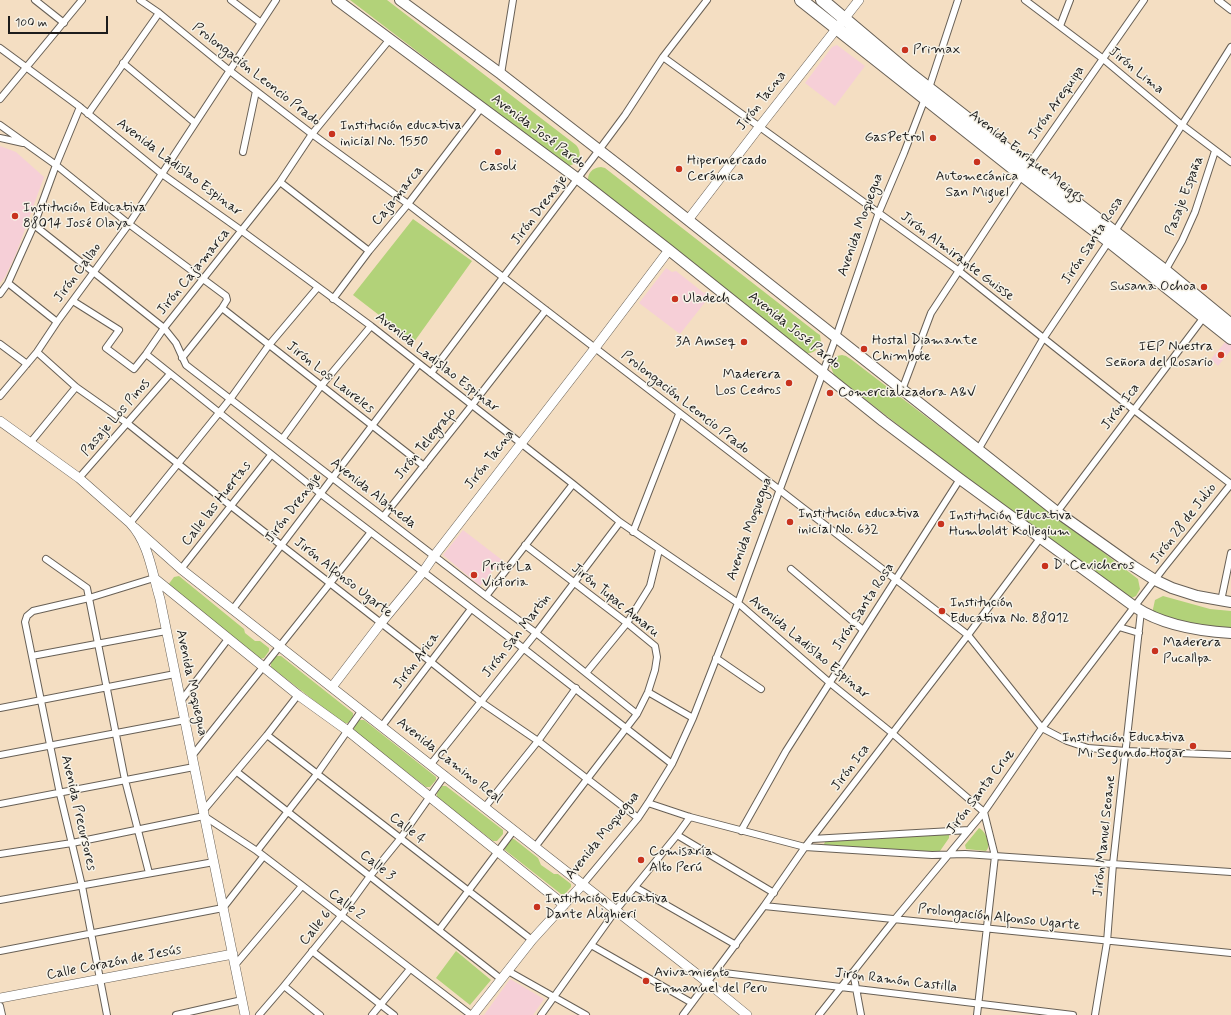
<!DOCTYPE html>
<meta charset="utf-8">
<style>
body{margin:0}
#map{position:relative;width:1231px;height:1015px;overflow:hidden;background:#f4dec2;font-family:Mynerve,sans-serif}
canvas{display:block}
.scale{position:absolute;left:8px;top:16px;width:100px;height:18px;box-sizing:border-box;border:2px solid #1c1c1c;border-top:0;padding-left:5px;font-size:12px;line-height:14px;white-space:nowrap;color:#1c1c1c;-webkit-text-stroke:3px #f7f3e8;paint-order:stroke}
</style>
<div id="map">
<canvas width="1231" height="1015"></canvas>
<div class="scale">100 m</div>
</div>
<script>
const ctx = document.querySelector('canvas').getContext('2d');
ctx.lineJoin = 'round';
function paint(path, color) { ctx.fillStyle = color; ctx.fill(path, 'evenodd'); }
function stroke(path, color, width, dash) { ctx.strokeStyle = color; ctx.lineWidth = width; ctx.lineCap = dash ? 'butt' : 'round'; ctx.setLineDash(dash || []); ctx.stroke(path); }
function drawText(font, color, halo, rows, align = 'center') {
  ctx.font = font + ' Mynerve,sans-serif'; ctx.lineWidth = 3; ctx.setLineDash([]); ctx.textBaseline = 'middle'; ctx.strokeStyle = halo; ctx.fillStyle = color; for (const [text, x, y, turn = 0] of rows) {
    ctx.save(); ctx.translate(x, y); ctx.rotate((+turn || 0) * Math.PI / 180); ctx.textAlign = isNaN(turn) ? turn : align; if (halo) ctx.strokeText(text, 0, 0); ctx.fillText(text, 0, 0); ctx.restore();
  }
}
const built = new Path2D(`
 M837,45L865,66L835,106L805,83L832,47Z
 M0,146L16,152L44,177L16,254L5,277L0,283Z
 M666,268L672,272L676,271L704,293L705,292L710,296L680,334L639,303Z
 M1226,341L1231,345V350L1218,366L1211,359Z
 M463,530L502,560L480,586L443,555Z
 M510,979L544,999L533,1015H484Z`);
const green = new Path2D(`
 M350,0H387L576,145C584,154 578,165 567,166Z
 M601,167L605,168L817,333L820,335L821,342C818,349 814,354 806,353L588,183C587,173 592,168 601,167Z
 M413,219L472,261L414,342L353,295Z
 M842,355L846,356L852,360L1138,579L1140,589L1136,596L1129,599L974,484L834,375L830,365L837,356Z
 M179,576L244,629L245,633L255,641H260L269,648V651L264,658L259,659L168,585L174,577Z
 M1163,596L1210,609L1231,611V631L1187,626L1153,613V609L1155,600Z
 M276,656H281L353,713V716L348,723H343L271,667V663Z
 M359,720H364L436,777V780L430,787H426L354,731V727Z
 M442,786H446L503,830V834L497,841H493L437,797V793Z
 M979,828C986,831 992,846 986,851L966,849L965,845Z
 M945,833L949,834V838L940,851L935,852L825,846L824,844L826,840Z
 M510,839H514L538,858L541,865L554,874H558L571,884V887L565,894H561L505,850L504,846Z
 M456,951L491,980L470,1005L436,978Z`);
const street = new Path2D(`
 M35,0L64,23
 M140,0L159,13L230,71L312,134L408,204L968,635L1042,728L1067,741L1088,748L1126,751L1231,755
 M231,0L261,23
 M1025,0L1102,58L1182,125L1231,162
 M1218,0L1231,10
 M1060,26L1070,0
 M0,48L80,107L162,174L242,231L371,326L573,484L620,522L738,603L830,683L892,733L984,812L995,856L977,1015
 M663,57L959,271L1134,410L1231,484
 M123,63L195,123
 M501,74L513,0
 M0,99L82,0
 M88,114L159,13
 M0,125L56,165L129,224L226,296L227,300L222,308L182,358
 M0,138L23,143
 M243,152L256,91
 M280,182L369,251
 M34,225L164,328L176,343L186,365L486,596L536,633L637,714L535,847
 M1165,271L1182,241L1195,212L1215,151
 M8,283L57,322
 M0,294L8,283L34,225L56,165L80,107
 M333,299L369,251L408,204L482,107
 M73,301L119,330L106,348L134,369L146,354L164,328L280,182L312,134L390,39
 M222,308L424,466
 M0,344L27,364
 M37,352L76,387L127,423L231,506L431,662L481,702L538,741L638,818
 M146,354L321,494L523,648L672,764
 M431,373L599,150L625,115L663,57L707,0
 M902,390L931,313L1028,166L1144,0
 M0,396L37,352L57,322L129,224L276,0
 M283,438L321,386L371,326
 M30,443L76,387
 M978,450L1043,339L1109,241L1231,47
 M79,478L170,374
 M1057,512L1204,317
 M383,517L472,405L546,310
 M130,523L231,398L269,345L318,287
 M633,532L679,414
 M525,545L627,623L655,646L657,657L655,670L648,692L637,714
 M46,559L87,588L125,780L149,873
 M181,569L271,455
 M791,569L863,630
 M486,596L573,484
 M1221,601L1231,553
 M233,609L418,365
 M1119,627L1139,633
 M32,656L166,631
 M716,658L761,689
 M586,673L627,623L647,591L650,586L659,550
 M648,692L693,718
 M181,701L228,639
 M0,708L175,674
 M382,726L471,609
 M267,735L532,940
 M0,755L185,720
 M192,756L371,532
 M431,764L536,633L620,522
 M237,772L501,979
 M648,803L690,817L805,847L932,855L965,854L1231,872
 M0,804L194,767
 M485,807L538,741L576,688
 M203,811L267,735L298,695
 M741,831L786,751L960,479
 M677,835L774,893
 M812,839L969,830
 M257,851L317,774L362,710
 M0,854L72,843L204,816L257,851L471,1015
 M583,884L638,818L648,803L672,764L693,718L738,603L836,337L879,212L904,153L929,88L958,0
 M635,887L736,945
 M0,900L214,862
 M764,906L1231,953
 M439,930L514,830
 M591,945L692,1003
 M0,951L223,908L263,857
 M312,951L394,1015
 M235,965L302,886
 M508,971L586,1015
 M716,972L1073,1015
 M853,972L861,1015
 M284,986L320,1015
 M0,1006L2,1015
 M107,1015L82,886L60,794L25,622L27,616L33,611L89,598L154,578
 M176,1015L242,1000
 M259,1015L284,986L341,916L370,876L400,839L445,775
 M372,1015L410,969
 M541,1015L616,910L677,835L690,817
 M683,1015L764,906L805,847L968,635L1041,537
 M819,1015L895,919L984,812L1042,728L1163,569L1231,484
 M1095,1015L1107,942L1113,864L1141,611`);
const secondary = new Path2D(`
 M688,220L760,126L859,0
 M0,421L79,478L130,523C149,543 152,573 160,599L245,1015
 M135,528L181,569L707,982L747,1015
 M154,578L298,695L348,731L564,905
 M332,687L381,623L423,572L434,556L595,348L669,250
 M0,998L233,954
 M473,1015L532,940L583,884`);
const primary = new Path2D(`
 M337,0L578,179L669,250L883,421L960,479L1135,607C1162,625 1198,631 1231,633
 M400,0L501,74L630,174L1057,512L1133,566L1155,580L1172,588L1197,596L1231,602`);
const highway = new Path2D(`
 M801,0L1022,175L1109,241L1231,338
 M822,0L910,74L1028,166L1165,271L1231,325`);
const markers = [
 [905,50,4,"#c8321e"],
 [332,134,4,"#c8321e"],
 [933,138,4,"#c8321e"],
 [498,152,4,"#c8321e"],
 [977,162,4,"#c8321e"],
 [679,169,4,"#c8321e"],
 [15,216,4,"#c8321e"],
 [1204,287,4,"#c8321e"],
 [675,299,4,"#c8321e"],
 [744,342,4,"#c8321e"],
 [864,349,4,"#c8321e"],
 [1221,355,4,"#c8321e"],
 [789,383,4,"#c8321e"],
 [830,393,4,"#c8321e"],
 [790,522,4,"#c8321e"],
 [941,524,4,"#c8321e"],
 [1045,566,4,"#c8321e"],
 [474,575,4,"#c8321e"],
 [942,611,4,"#c8321e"],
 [1155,651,4,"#c8321e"],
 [1193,746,4,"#c8321e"],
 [641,860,4,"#c8321e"],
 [537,907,4,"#c8321e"],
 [646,981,4,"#c8321e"]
];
const poiNames = [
 ["Primax",913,50],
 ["Institución educativa",340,126],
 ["inicial No. 1550",340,142],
 ["GasPetrol",925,138,"right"],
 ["Hipermercado",687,161],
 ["Cerámica",687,177],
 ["Casoli",498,167,"center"],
 ["Automecánica",977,177,"center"],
 ["San Miguel",977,193,"center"],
 ["Institución Educativa",23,208],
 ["88014 José Olaya",23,224],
 ["Susana Ochoa",1196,287,"right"],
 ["Uladech",683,299],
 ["Hostal Diamante",872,341],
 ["Chimbote",872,357],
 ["3A Amseq",736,342,"right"],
 ["IEP Nuestra",1213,347,"right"],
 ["Señora del Rosario",1213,363,"right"],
 ["Maderera",781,375,"right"],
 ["Los Cedros",781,391,"right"],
 ["Comercializadora A&V",838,393],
 ["Institución educativa",798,514],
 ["inicial No. 632",798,530],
 ["Institución Educativa",949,516],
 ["Humboldt Kollegium",949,532],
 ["D' Cevicheros",1053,566],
 ["Prite La",482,567],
 ["Victoria",482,583],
 ["Institución",950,603],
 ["Educativa No. 88012",950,619],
 ["Maderera",1163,643],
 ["Pucallpa",1163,659],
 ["Institución Educativa",1185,738,"right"],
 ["Mi Segundo Hogar",1185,754,"right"],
 ["Comisaría",649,852],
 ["Alto Perú",649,868],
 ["Institución Educativa",545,899],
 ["Dante Alighieri",545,915],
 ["Avivamiento",654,973],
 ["Enmanuel del Peru",654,989]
];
const streetNames = [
 ["Jirón Lima",1136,71,39],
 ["Prolongación Leoncio Prado",256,75,38],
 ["Jirón Tacna",762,101,-52],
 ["Jirón Arequipa",1057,103,-55],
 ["Avenida José Pardo",538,132,37],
 ["Avenida Enrique Meiggs",1026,157,38],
 ["Avenida Ladislao Espinar",179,168,37],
 ["Cajamarca",398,196,-51],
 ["Pasaje España",1185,196,-69],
 ["Jirón Drenaje",540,210,-53],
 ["Avenida Moquegua",861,225,-70],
 ["Jirón Santa Rosa",1093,241,-57],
 ["Jirón Almirante Guisse",957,257,37],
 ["Jirón Cajamarca",194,272,-51],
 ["Jirón Callao",78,273,-54],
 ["Avenida José Pardo",794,331,39],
 ["Avenida Ladislao Espinar",437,363,38],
 ["Jirón Los Laureles",330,378,38],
 ["Prolongación Leoncio Prado",685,403,38],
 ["Jirón Ica",1121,407,-53],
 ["Pasaje Los Pinos",116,418,-49],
 ["Jirón Telegrafo",426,444,-51],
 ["Jirón Tacna",490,460,-52],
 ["Avenida Alameda",373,494,38],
 ["Calle las Huertas",217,504,-52],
 ["Jirón Drenaje",294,508,-53],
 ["Jirón 28 de Julio",1184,524,-52],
 ["Avenida Moquegua",750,529,-70],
 ["Jirón Alfonso Ugarte",343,578,38],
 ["Jirón Tupac Amaru",615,601,39],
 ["Jirón Santa Rosa",864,607,-57],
 ["Jirón San Martin",517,636,-52],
 ["Avenida Ladislao Espinar",809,648,40],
 ["Jirón Arica",417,661,-53],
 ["Avenida Moquegua",191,683,78],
 ["Avenida Camino Real",449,761,38],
 ["Jirón Ica",851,768,-53],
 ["Jirón Santa Cruz",981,792,-53],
 ["Avenida Precursores",78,813,77],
 ["Calle 4",407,829,38],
 ["Avenida Moquegua",603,836,-51],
 ["Jirón Manuel Seoane",1105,836,-84],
 ["Calle 3",377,866,38],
 ["Calle 2",346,905,37],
 ["Prolongación Alfonso Ugarte",999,918,6],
 ["Calle 6",316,928,-51],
 ["Calle Corazón de Jesús",114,963,-11],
 ["Jirón Ramón Castilla",896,981,7]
];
paint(built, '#f6cfd7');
paint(green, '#b2d279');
stroke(street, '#686056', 8);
stroke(secondary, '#686056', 10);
stroke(primary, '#686056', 12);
stroke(highway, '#686056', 14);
stroke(street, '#fff', 6);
stroke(secondary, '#fff', 9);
stroke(primary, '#fff', 10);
stroke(highway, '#fff', 12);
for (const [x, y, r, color] of markers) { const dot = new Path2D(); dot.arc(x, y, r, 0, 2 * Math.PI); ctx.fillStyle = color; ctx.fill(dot); stroke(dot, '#f7f3e8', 1.5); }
drawText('14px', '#1c1c1c', '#f7f3e8', poiNames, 'left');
drawText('14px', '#1c1c1c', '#f7f3e8', streetNames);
</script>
